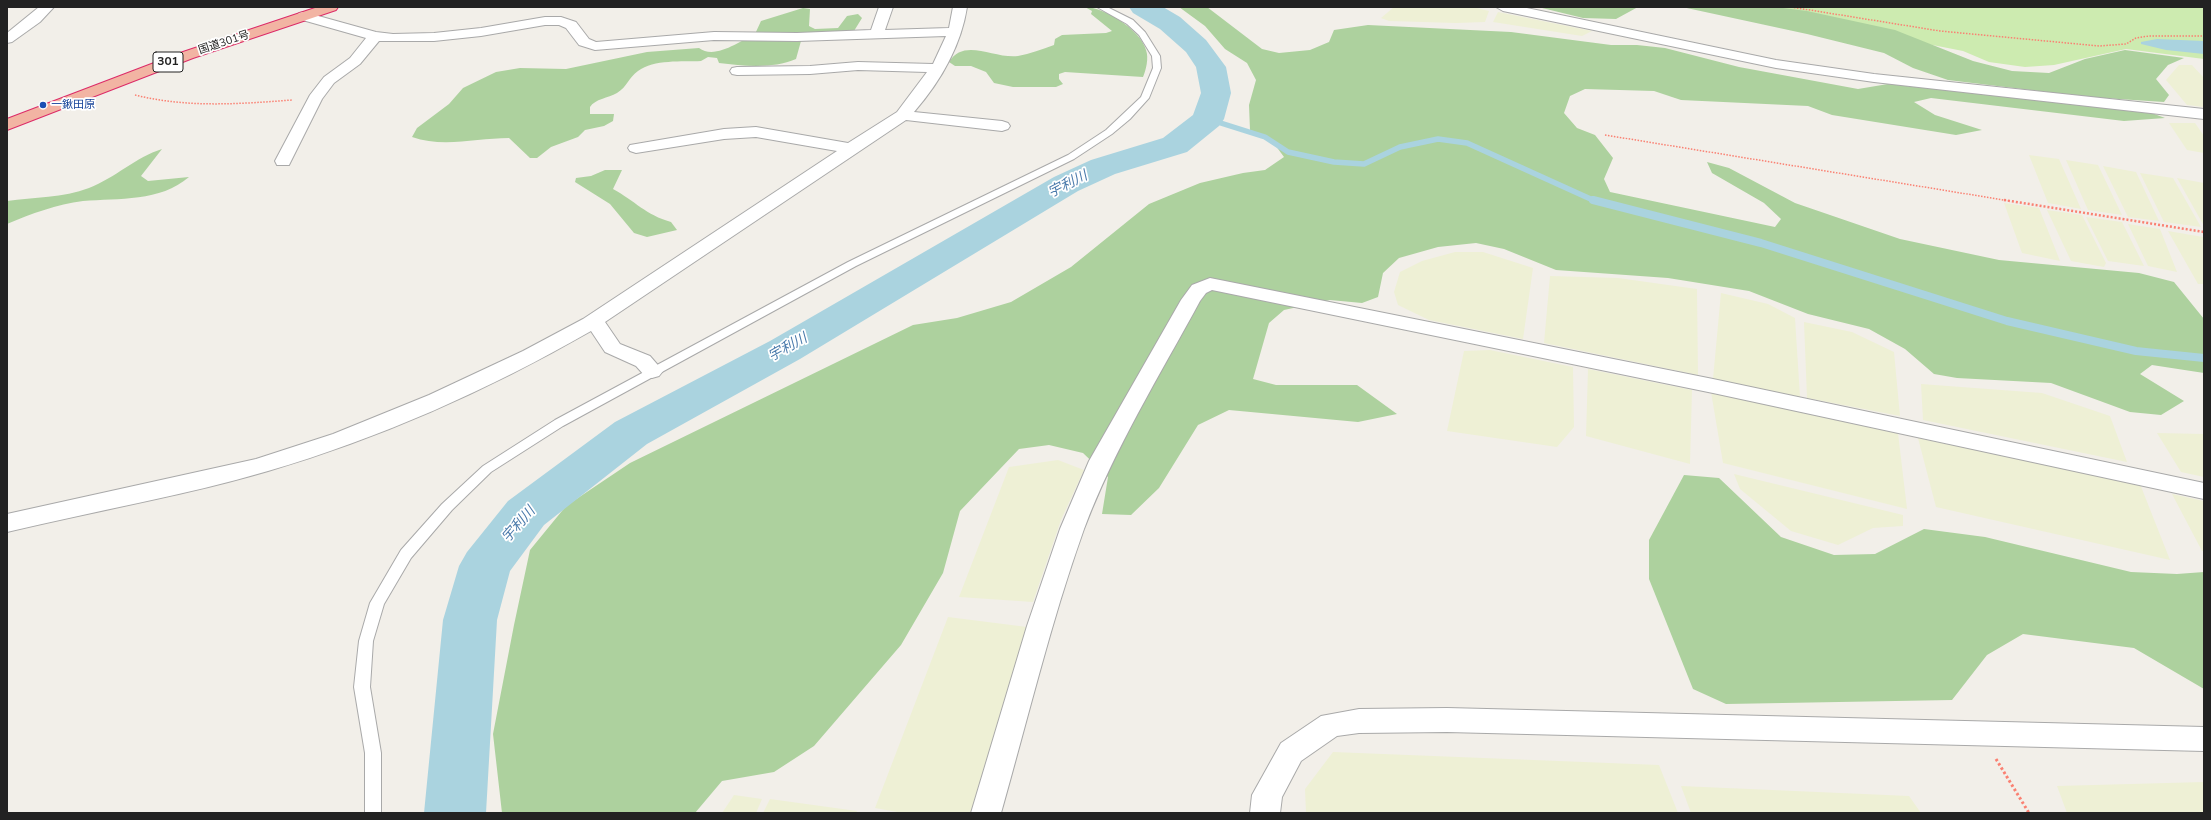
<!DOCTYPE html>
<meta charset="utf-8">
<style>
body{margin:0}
#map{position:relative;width:2211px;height:820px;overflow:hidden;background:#f2efe9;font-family:"Nunito Sans",sans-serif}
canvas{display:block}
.frame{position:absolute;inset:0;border:8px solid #222;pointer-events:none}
</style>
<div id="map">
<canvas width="2211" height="820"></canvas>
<div class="frame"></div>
</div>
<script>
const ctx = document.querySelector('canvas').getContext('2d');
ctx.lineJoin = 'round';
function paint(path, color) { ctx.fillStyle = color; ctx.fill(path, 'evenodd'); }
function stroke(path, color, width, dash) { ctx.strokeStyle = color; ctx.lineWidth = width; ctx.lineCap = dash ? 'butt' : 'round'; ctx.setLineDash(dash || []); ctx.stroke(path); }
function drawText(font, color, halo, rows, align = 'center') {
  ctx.font = font + ' "Nunito Sans","Noto Sans JP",sans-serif'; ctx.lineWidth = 3.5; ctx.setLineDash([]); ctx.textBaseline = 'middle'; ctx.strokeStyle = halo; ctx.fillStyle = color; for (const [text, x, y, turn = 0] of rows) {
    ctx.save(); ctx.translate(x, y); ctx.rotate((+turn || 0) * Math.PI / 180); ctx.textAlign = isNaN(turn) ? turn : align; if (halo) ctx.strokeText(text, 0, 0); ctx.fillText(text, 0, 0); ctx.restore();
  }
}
const farmland = new Path2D(`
 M1394,7H1473L1489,11L1485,22L1456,23L1389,21L1381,18Z
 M1498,12L1592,31L1582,36L1493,22Z
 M2179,65H2192L2204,78V107L2187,105L2166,80Z
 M2169,123H2195L2204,136V153L2187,150Z
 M2029,155L2059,159L2081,209L2048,203Z
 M2066,160L2098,165L2122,215L2088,210Z
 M2103,166L2136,172L2159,221L2128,217Z
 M2140,173L2173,178L2201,227L2164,222Z
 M2177,178L2204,183V226Z
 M2004,203L2039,208L2060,261L2022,253Z
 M2047,210L2082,215L2106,263L2104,267L2071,261Z
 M2086,217L2122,222L2144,266L2108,261Z
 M2128,224L2160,229L2177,272L2148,266Z
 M2168,231L2203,237L2204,284H2198Z
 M1455,252H1483L1533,268L1523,339L1429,320L1398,305L1394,292L1400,272L1422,261Z
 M1550,276L1618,278L1697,289L1698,375L1544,343Z
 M1721,293L1768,304L1795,318L1800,397L1713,379Z
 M1804,322L1852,332L1894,352L1900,416L1807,398Z
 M1490,350L1573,367L1574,427L1557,447L1447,431L1464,351Z
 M1588,369L1692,390L1690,464L1586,436Z
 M1921,384L2042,393L2110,416L2127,462L1923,420Z
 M1711,392L1898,433L1907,509L1723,463Z
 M2157,433L2204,434V477L2181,472Z
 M1918,438L2140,484L2170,560L1936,507Z
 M1058,460L1084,470L1061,520L1033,602L959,597L1009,467Z
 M1734,474L1903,515V526L1873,528L1838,545L1791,531L1740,489Z
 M2172,494L2204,501V551H2202Z
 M948,617L1027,627L974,813H903L875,808Z
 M1333,752L1659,765L1678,813H1306L1305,789Z
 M2204,782V813H2067L2057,786Z
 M1681,786L1909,796L1921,813H1691Z
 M734,795L762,799L756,813H722Z
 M770,799L857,811L856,813H763Z`);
const grass = new Path2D(`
 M1739,7H2204V59L2126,49L2054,65L2025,67L1989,62L1963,51Z`);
const forest = new Path2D(`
 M1085,7C1104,7 1141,30 1146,50C1149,58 1146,70 1143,77L1065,72L1059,74V79L1063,84L1056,87H1013L994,83L986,72L971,66H955L949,62C964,37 994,59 1018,56C1030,54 1042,49 1054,45L1055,39L1062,35L1106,33L1112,31L1091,14L1092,11Z
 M1179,7H1207L1262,49L1279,53L1310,50L1329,42L1334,30L1368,25L1511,32L1611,45H1637L1665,48L1739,67L1858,89L1888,84L2149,112L2165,118L2124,121L1931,98L1914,102L1935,115L1982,130L1956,135L1832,115L1808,106L1681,100L1654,91L1585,89L1570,96L1564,113L1577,128L1595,135L1613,158L1604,179L1610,192L1775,227L1781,219L1764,203L1712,173L1707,162L1729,168L1795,203L1900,239L1999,260L2139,273L2174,282L2204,319V373L2152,365L2140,374L2184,401L2161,415L2130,412L2051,383L1957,378L1934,374L1905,349L1869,329L1808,314L1749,291L1668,278L1556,270L1504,249L1476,243L1438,247L1399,258L1383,273L1378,297L1362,303L1330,300L1284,310L1269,323L1253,379L1276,385H1357L1397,414L1358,422L1229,410L1198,425L1159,488L1131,515L1102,514L1108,477L1083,453L1049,445L1019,449L960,511L943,573L901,645L814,746L774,772L722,781L695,813H502L493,734L514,625L530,550L566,506L630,463L913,325L957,318L1011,302L1071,267L1149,204L1200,183L1243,173L1265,170L1284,157L1270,138L1250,130L1249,105L1256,80L1247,63L1225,49L1205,26Z
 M1538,7H1638L1616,19L1583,18Z
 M1682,7H1775L1807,11L1895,30L1973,61L2012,71L2049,73L2085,59L2125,50L2184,58L2168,65L2156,79L2169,95L2164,102L2088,97L1948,80L1913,68L1884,53L1807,34Z
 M803,8L810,9L809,26L815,29L838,28L847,16L858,14L862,18L854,31L801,41L796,59C773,69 744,66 719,63L717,58L708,57L701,61C682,62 654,59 638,71C629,77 627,87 617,93C608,98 595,99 590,107V114H614L613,121L604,126L585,130L578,137L551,147L537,158H530L509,138C477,138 443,148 412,137L417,128L449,104L463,88L496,72L520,68L566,69L647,52L699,48C715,60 740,41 755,34L761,21Z
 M162,149L141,176L148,181L189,177C160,202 119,198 83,201C57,204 31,214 7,224V201C34,197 63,198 89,188C115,178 136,157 162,149Z
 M605,170H622L613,189C635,201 646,215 671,222L677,230L647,237L634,233L610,204L575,182L576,178L591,176Z
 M1684,475L1719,478L1781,537L1834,555L1875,554L1924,529L1985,537L2131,572L2177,574L2204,572V689L2134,648L2023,634L1987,655L1952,700L1726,704L1693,689L1649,579V540Z`);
const water = new Path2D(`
 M2157,39L2204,41V54L2166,50L2141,44V42Z`);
const streamFar1 = new Path2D(`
 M1208,119L1265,137L1288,152L1334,162L1364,164L1400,147L1438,139L1467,143L1595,201`);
const stream = new Path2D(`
 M1593,200L1761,243L2007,321L2136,351L2204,358`);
const river = new Path2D(`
 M1129,7H1163L1180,17L1206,40L1226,67L1231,93L1224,119L1219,126L1187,152L1115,174L1078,191L800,359L647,444L544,525L510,571L497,620L486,813H424L443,620L459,566L467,552L508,501L615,422L770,341L1054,177L1091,160L1163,138L1193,115L1201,93L1196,67L1186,52L1160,29L1133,13Z`);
const pathFar2 = new Path2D(`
 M1791,7L1940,31L2099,46L2126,44L2136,38L2149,36H2204
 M135,95C187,108 239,104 292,100
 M1605,135L2010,201`);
const pathFar1 = new Path2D(`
 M2004,200L2204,232`);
const path = new Path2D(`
 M1996,759L2029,813`);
const service = new Path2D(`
 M1097,7H1107L1133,20L1145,32L1160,56L1161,68L1149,98L1130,119L1112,134L1074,159L856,266L563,426L491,472L452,510L411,558L384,604L373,641L370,687L381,753V813H365V753L354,687L359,641L370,603L401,550L442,504L483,466L555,420L848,262L1068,155L1106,130L1141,97L1153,68L1152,56L1139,35L1127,24Z`);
const minor = new Path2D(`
 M39,7H54L40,22L12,42L7,43V33Z
 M879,7H893L885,30L949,28L953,7H967C961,46 940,82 914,112L1002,121L1008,123L1010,126L1008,129L1002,131L906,120L605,322L620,344L650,356L663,371L659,376L652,378L645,376L636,366L605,352L591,331C490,389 381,438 268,471C183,496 94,511 7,532V514L256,459L333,434L429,395L523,351L583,319L837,151L756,137L724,139L636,153L630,151L628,148L630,145L724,129L756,127L848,143L897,112L927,72L858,70L810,74L737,75L732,74L730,71L732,68L737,67L810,66L858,62L933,64L946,36L797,41L714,40L595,50L579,45L566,28L559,25H545L481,36L434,41H379L360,64L334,83L322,99L289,165H277L275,161L310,95L324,77L350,58L366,38L299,19L297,16L299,13L304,12L376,32L393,34L434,33L481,28L545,17H561L576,22L589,39L596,42L714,32L797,33L871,30Z
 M1496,7H1522L1776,60L1874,74L2204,109V119L1874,82L1776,68L1503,11Z
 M1210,278L1713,379L2204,483V499L1713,393L1212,290L1206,293L1200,301C1160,375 1114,449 1084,529C1051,621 1028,718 1001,813H971L1027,626L1060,529L1089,461L1181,300L1192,285Z
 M1447,708L2204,727V751L1447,732L1359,733L1337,736L1301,761L1282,797L1280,813H1250L1252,795L1281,743L1321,716L1359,709Z`);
const trunk = new Path2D(`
 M318,7H338L336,10L193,58L7,130V119L183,52Z`);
const markers = [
 [43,105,4,"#1a4fb4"]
];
const farStreetnames = [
 ["国道301号",224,43,-18]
];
const farTransitnames = [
 ["一鍬田原",51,105]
];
const shields = [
 [168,62,30]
];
const shieldNames = [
 ["301",168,62]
];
const waterNames = [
 ["宇利川",1068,185,-27],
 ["宇利川",788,348,-29],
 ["宇利川",519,525,-49]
];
paint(farmland, '#eef0d5');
paint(grass, '#cdebb0');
paint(forest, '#add19e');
paint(water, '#aad3df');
stroke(streamFar1, '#aad3df', 5.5);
stroke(stream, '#aad3df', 8);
paint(river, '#aad3df');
stroke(service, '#a9a9a9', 2);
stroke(minor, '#a9a9a9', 2);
stroke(trunk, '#dc2a67', 2);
stroke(pathFar2, '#fa8072', 1.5, [1.5, 1.5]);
stroke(pathFar1, '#fa8072', 2.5, [2, 2]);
stroke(path, '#fa8072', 3, [2.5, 2.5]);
paint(service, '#fff');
paint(minor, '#fff');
paint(trunk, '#f2b4a3');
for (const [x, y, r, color] of markers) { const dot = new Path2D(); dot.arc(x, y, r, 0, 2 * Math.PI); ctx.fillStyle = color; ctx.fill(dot); stroke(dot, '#fff', 1.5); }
drawText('11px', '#222', '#fff', farStreetnames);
drawText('11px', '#164399', '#fff', farTransitnames, 'left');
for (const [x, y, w] of shields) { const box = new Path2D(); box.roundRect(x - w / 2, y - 10, w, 20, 3); ctx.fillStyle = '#fff'; ctx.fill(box); stroke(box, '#222', 1); }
drawText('bold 12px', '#222', null, shieldNames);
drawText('italic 14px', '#4a7aab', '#fff', waterNames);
</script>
